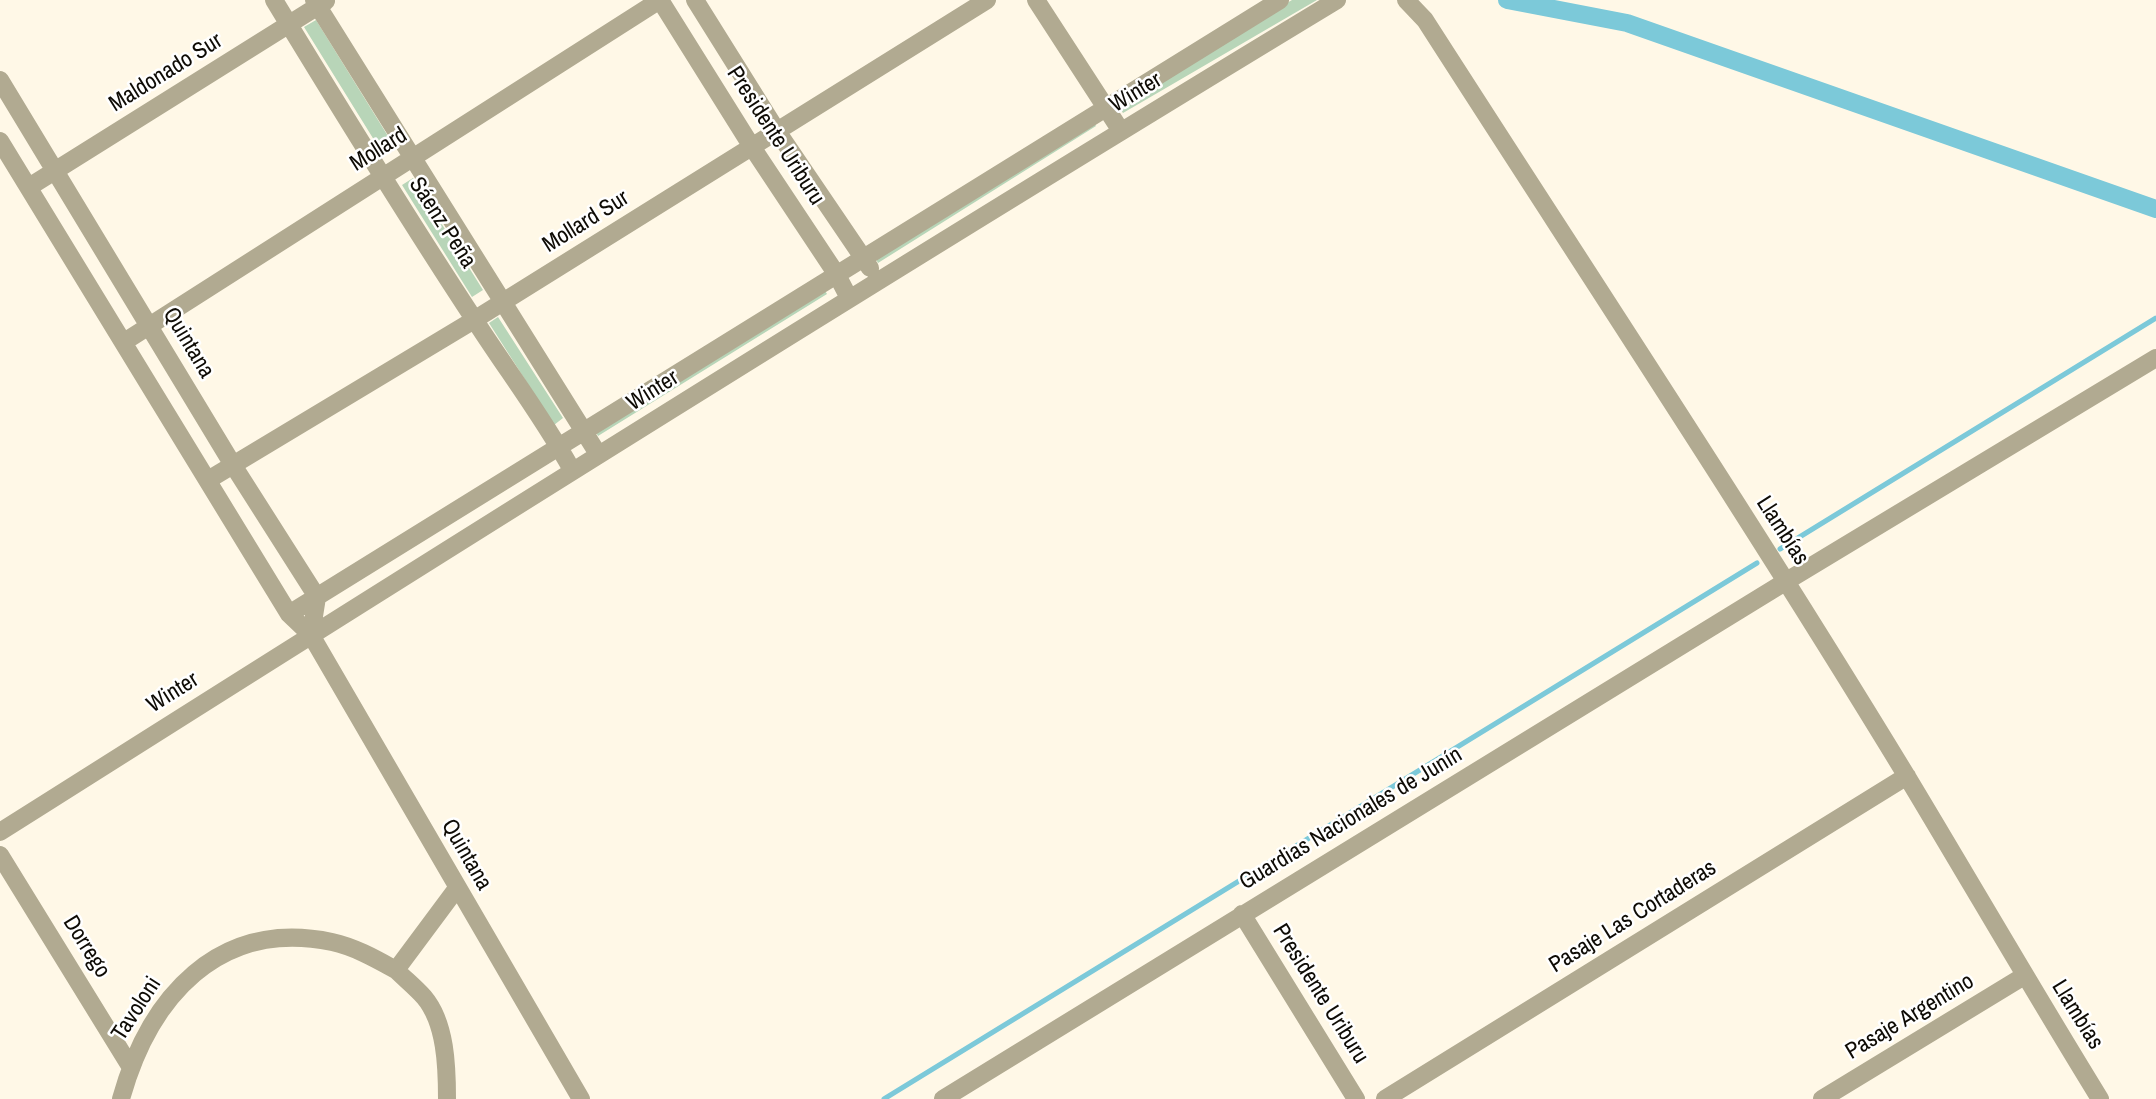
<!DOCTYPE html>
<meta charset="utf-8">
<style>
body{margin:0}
canvas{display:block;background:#fff8e7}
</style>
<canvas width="2156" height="1099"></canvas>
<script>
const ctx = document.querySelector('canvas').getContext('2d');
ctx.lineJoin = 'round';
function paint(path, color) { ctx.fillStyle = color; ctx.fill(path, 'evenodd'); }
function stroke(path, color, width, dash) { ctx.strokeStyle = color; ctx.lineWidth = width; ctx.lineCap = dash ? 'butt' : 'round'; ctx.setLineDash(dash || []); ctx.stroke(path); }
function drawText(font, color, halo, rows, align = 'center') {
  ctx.font = font + ' "Archivo Narrow",sans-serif'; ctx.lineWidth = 5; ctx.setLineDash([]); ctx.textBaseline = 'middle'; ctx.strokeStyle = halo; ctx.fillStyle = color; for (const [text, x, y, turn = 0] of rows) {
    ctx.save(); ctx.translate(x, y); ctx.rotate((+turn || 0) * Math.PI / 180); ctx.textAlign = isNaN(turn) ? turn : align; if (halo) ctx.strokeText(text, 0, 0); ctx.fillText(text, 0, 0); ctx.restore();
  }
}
const green = new Path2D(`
 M1292,0H1317L1123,113L1116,103Z
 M316,20L396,149L384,156L304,27Z
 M1091,118L1096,126L878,263L874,255Z
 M413,178L483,290L472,297L402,185Z
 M821,284L827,294L598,436L592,425Z
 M498,317L563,418L554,425L489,323Z`);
const stream = new Path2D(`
 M1780,549L2156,318
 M884,1099L1757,563`);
const canal = new Path2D(`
 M1507,0L1627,23L2156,209`);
const street = new Path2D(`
 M274,0C339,107 405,214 474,319C506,369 543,417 572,470
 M314,0L598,454
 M660,0L752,147L837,275L849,298
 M695,0L777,131L870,268
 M1036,0L1121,131
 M1406,0L1425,20C1586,271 1751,520 1906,775C1971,883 2034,992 2100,1099
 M0,80L233,465L317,597L311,635
 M0,141L289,614L311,635L581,1099
 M29,187L326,1
 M124,342L660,0
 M208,480L474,320L987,0
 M289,614L1280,0
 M0,832C444,551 888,272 1337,0
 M0,855L130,1066
 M1242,914L1356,1099
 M396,970C405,979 415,987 424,997C446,1023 447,1067 447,1099
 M121,1099C149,998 218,918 332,942C355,947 376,959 396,970L457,888
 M943,1099L1785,582L2156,358
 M1385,1099L1907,776
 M1822,1099L2024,976`);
const streetNames = [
 ["Maldonado Sur",166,73,-32],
 ["Winter",1136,93,-31],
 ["Presidente Uriburu",775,136,57],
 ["Mollard",379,150,-32],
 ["Mollard Sur",586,222,-32],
 ["Sáenz Peña",442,223,57],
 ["Quintana",188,343,59],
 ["Winter",653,391,-32],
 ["Llambías",1782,531,57],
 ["Winter",173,693,-32],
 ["Guardias Nacionales de Junín",1351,819,-31],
 ["Quintana",466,855,60],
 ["Pasaje Las Cortaderas",1633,917,-32],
 ["Dorrego",86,947,58],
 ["Presidente Uriburu",1320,994,58],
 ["Tavoloni",137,1009,-57],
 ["Llambías",2077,1015,58],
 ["Pasaje Argentino",1910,1017,-31]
];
paint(green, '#b8d5b8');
stroke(stream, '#7cc9d9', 5);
stroke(canal, '#7cc9d9', 18);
stroke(street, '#b1aa91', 18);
drawText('23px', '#0e0b05', '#fff', streetNames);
</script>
